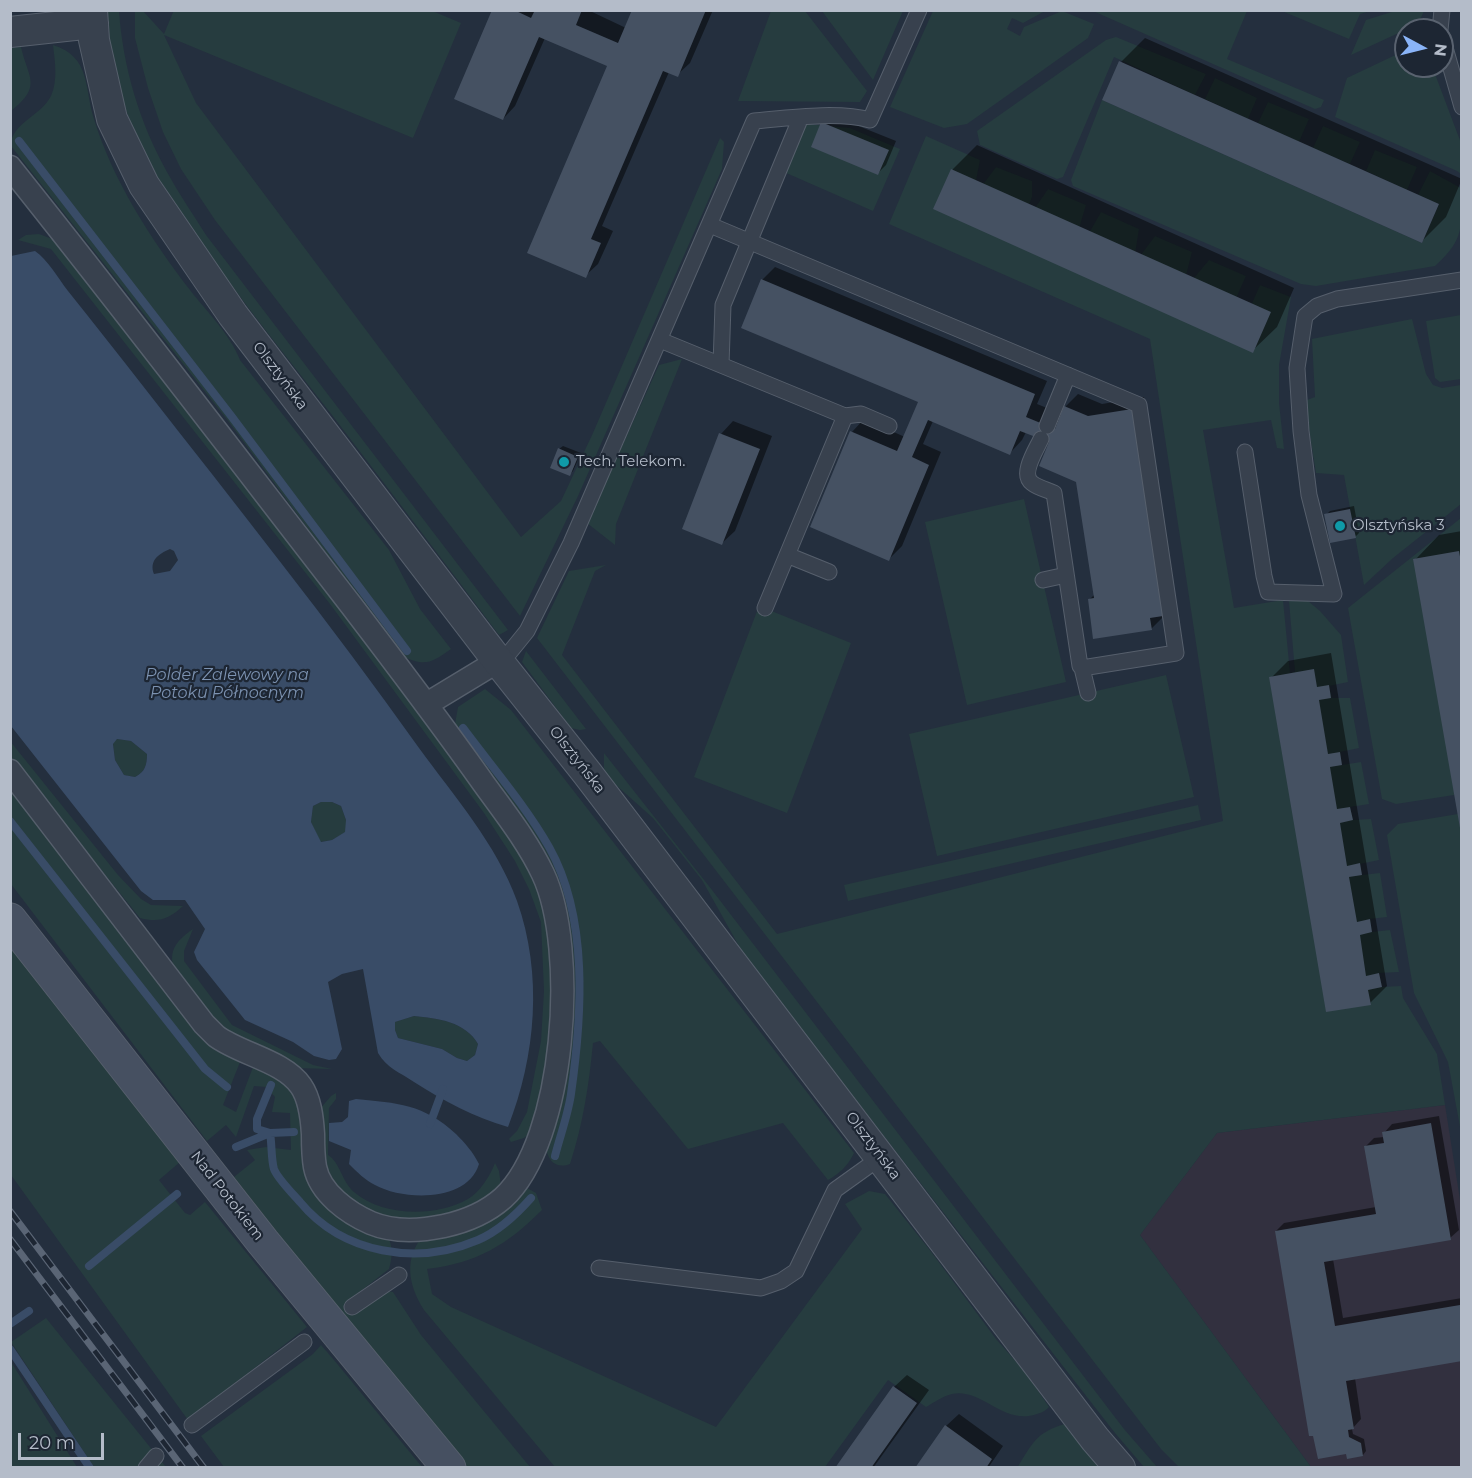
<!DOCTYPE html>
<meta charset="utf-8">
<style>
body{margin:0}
#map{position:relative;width:1472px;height:1478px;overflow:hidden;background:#242f3e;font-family:Montserrat,sans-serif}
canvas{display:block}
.frame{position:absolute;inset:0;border:12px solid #b4bcc9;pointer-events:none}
.north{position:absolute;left:1394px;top:18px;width:60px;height:60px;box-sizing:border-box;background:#1d2633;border:2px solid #59626f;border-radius:50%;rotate:97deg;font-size:16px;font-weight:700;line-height:24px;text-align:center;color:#b4bcc9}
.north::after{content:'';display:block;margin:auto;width:21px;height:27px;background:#8ab4f8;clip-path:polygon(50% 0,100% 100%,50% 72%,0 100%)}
.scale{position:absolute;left:18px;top:1433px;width:86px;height:27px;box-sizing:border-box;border:3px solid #b4bcc9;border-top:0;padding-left:8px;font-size:18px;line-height:21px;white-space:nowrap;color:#b4bcc9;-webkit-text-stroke:4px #1d2633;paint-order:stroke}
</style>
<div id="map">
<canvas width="1472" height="1478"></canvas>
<div class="frame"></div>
<div class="north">N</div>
<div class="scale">20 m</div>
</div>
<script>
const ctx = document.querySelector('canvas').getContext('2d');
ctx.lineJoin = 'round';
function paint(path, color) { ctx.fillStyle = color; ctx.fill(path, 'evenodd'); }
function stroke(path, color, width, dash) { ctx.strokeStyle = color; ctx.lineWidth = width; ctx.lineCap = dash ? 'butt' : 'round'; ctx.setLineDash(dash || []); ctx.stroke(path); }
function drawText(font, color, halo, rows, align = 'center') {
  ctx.font = font + ' Montserrat,sans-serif'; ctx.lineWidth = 4.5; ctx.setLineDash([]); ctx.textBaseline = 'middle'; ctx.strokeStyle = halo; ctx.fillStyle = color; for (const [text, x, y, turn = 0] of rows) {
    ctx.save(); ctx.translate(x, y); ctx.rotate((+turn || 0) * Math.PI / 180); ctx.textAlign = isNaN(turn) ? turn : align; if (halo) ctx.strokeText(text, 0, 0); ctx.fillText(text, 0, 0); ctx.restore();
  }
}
const medical = new Path2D(`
 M1445,1105L1461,1206V1467H1311L1140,1235L1217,1133Z`);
const green = new Path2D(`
 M174,10H430L461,23L413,138L164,35L196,103L521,537L561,501L593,433L720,138L724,142L722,169L578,496L520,616L215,220L181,169L163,132L148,88L135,38V11H143L164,34Z
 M1398,10L1424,11L1418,24L1351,55L1366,20Z
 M106,11H119C123,67 139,122 167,172C179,194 193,214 206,235L508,630L499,635C444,562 388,488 332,415C296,369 259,323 224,275C165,196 109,113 106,11Z
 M771,11H805L867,91L860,102L738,101Z
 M822,11H903L873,80Z
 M933,11H1045L1023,23L1012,18L1007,29L1020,36L1024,27L1062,11L1094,24L1088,38L967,124L944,128L890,107Z
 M1093,11H1247L1227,59L1324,100L1321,107L1315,109Z
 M1282,11H1370L1360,14L1349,39Z
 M1116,37L1206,74L1195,95L1114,57L1063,177L1057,179L980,145L977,131L1106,40Z
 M53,45C91,57 84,87 94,119C112,179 152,241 190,290C207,312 230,334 240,360L389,550L420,609L451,649C431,663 426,667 402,656L229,422L11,146C10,124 41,116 51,96C58,80 55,62 53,45Z
 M21,47C28,78 43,86 11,111V48Z
 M1406,50V66H1432L1461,143V174L1457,171L1335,117L1347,78Z
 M1215,78L1257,98L1248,119L1205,99Z
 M1102,100L1422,243L1439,204L1418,195L1430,171L1461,188C1461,227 1466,238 1435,266L1316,286L1301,284L1073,186L1071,180Z
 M1268,102L1309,119L1299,142L1258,123Z
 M806,124L850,128L900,149L873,211L784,172Z
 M1323,126L1360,142L1350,164L1313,148Z
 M926,136L980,160L976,181L984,183L996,167L1032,181V197L1029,205L1035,208L1048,189L1086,205L1079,229L1089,233L1101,212L1139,229L1135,254L1140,256L1155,236L1192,252L1186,276L1193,279L1209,260L1246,276L1234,303L1249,310L1260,285L1291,297L1279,365V403L1284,449L1277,448L1271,420L1203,430L1234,608L1283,600L1290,673L1295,672L1289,601L1300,599L1308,601L1320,611L1341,635L1348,682L1329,686L1332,698H1350L1359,748L1340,752L1342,765L1361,762L1369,804L1350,807L1353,820L1371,819L1379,860L1360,864L1362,875L1380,873L1387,917L1370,919L1372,932L1390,930L1399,972L1379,973L1382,987L1401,986L1403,998L1437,1054L1445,1105L1217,1133L1140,1235L1311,1467H1179L1161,1449L537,638L569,571L606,565L595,571L562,655L777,934L1223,821L1150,339L889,224Z
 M1375,150L1417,167L1407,190L1366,171Z
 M39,234L55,240L433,729L513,837L538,885L554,963L549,1057L532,1132L524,1138L511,1142L509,1139L517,1131L527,1112L541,1041L544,991L541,922L529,889L515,861L484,813L330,604L51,249L18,240L26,235Z
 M1461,315V379L1440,382L1435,378L1426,321Z
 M1412,319L1426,374L1433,385L1442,388L1461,385V504L1393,558L1364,585L1344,475L1316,473L1308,423L1307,400L1315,397L1312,339Z
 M682,359L616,524L615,545L587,523L659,365Z
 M1024,499L1066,682L967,705L925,522Z
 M1461,518L1454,795L1396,804L1382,799L1348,608Z
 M759,606L851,643L787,813L694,777Z
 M526,651L586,729L580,730L571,728L522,662Z
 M1166,675L1194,797L937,856L909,734Z
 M485,689L511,710L854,1153C847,1167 840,1173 828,1180L783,1123L688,1149L600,1041L593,1043C589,1085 583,1124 570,1164C556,1169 548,1161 546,1148L571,950L567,915L557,886L455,724L458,707Z
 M117,739L131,741L147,754C147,765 145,772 135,777L124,775L115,760L113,743Z
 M10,741L118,875L141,899L151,905L183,906C169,919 159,923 140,918L11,758Z
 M604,753L712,890L1124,1429L1157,1467H1144L1115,1433L782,1005L744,955L702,880L653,818L607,777L604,768Z
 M10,791L215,1050L240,1062L223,1105L236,1112L253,1067C264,1073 277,1078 286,1087C305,1104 304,1149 307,1173L389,1239C393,1249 392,1259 389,1269L348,1301L357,1313L386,1291L393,1292L421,1335L530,1467H465L350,1325L234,1177L255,1160L247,1150L266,1147L291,1150L290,1113L272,1112L275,1097L266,1087L254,1086L236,1137L226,1125L207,1141L11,884Z
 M321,802H332L341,806L346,820V832L332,840L320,842L311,822L313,806Z
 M1198,805L1201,820L848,901L844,885Z
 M1458,814L1462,835L1461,1132L1448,1062L1414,993L1387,835L1398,824Z
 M193,929L184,951V961L232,1025L313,1065L332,1069L294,1068L229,1034L216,1022L173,966C169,948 179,939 193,929Z
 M10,944L180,1162L159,1180L185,1213L190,1215L205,1202L307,1327L188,1420L11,1175Z
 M414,1016C437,1018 466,1022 478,1044L475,1055L467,1061L457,1058L442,1049L398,1038L395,1030V1022Z
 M336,1093V1099L329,1108L328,1155C340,1162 342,1182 354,1192C383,1217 436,1217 468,1199C480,1192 490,1176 495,1163L499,1171L501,1186L476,1206L434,1220L395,1219L358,1207L341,1193L324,1173L319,1110L331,1096Z
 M527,1188L536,1193L542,1210C507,1245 477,1263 427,1269L432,1294L451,1307L716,1427L862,1229L845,1204L869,1191L885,1194L929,1249L996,1339L1026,1373L1049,1407C1045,1411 1043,1412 1037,1414C1004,1426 982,1388 952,1394C943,1396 933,1403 926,1407L888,1380L825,1467H555L424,1310C410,1288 404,1263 419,1241L453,1235L518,1191Z
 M46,1318L166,1467H94L11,1342Z
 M321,1345L334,1360L422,1467H224L201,1436L313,1354Z
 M10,1362H11L77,1467H11Z
 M1065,1424L1098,1467L1017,1468C1032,1444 1036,1432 1065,1424Z`);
const water = new Path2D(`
 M35,251C48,260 58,278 68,291C93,322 118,354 143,386C236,505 331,624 419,748C454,796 497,845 517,901C543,974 536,1056 508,1127C474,1117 444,1101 414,1082C399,1072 387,1068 378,1053L363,969L342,974L328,982L342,1049L336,1059L329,1060L314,1056L293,1042L245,1020L197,960L194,952L205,929L185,900H153L141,891L11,726V256ZM170,549L174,551L178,560L170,571L154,574C149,561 158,554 170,549ZM117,739L131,741L147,754C147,765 145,772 135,777L124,775L115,760L113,744ZM321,802H332L341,806L346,820L345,832L332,840L321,842L311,822L313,806ZM414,1016C437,1018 466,1022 478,1044L475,1055L467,1061L457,1058L442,1049L398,1038L395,1030V1022Z
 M356,1099C397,1103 424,1104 456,1134C465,1143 473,1152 479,1164C468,1202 404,1201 375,1185C365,1180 357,1172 349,1164L351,1150L329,1141V1123L342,1122L348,1117L349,1101Z`);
const shadow = new Path2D(`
 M494,10H588L626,28L633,10H713L690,63L677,75L669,72L602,226L613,231L598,264L585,276L609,66L545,38L515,106L503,119Z
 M1145,38L1462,179L1446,217L1422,241L1121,62Z
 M831,115L896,141L886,165L878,173L823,123Z
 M977,145L1294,288L1277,327L1252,351L935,208L953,169Z
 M775,267L1047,381L1037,404L1062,414L1066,406L1078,394L1102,404L1144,397L1175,602L1164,616L1151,629L1089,600L1095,594L1078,481L1051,442L1026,432L1022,440L1010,453L933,421L923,444L941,452L902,546L889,559L852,432L864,419L905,437L920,401L762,280Z
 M733,421L772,436L735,531L722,543L721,434Z
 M563,446L581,453L573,471L570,474L559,449Z
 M1354,506L1359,533L1356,536L1326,515L1330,511Z
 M1462,531V827L1415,560L1439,535Z
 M1331,653L1387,986L1370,1003L1271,678L1288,661Z
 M1439,1116L1459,1230L1450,1238L1333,1259L1343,1318L1462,1298V1359L1355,1378L1361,1419L1352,1429L1353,1434L1364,1439L1366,1451L1363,1455L1348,1457L1276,1231L1284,1223L1376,1207L1366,1146L1374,1138L1384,1137V1133L1392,1124Z
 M907,1375L929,1390L873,1468H836L894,1387Z
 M959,1414L1003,1446L988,1468H917L946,1426Z`);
const stream = new Path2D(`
 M19,141L232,417L407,651
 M463,728C492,767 525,805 549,847C589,918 582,1016 571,1094C568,1115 560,1136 555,1156
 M10,821L205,1069L227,1087
 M271,1085L257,1119V1129L270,1133C272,1144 271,1159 274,1169C277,1178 293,1194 300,1202C343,1254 417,1266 478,1240C499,1231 516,1215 531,1198
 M430,1124L443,1089
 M236,1147L270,1133L294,1132
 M89,1266L177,1194
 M10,1324L29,1311
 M10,1349L90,1468`);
const building = new Path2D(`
 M492,10H514L531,18L535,10H582L576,25L618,43L632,10H706L678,77L663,71L591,239L601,243L586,278L527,253L607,66L539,37L503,120L454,99Z
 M1119,61L1439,204L1422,243L1102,100Z
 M821,122L889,150L878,175L811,147Z
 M951,169L1271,312L1253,353L933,209Z
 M761,279L1035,394L1026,417L1055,429L1064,406L1088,416L1132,409L1163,616L1150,618L1152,630L1093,639L1088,599L1094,598L1076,482L1039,466L1049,442L1020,431L1010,455L928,420L912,457L929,465L889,561L810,527L850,431L897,451L918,402L741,328Z
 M719,433L760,449L722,545L682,529Z
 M558,448L578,457L570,476L550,468Z
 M1350,509L1356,538L1330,543L1324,514Z
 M1459,551L1462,568L1460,828L1413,559Z
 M1314,669L1317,687L1329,685L1331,698L1319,700L1328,754L1340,752L1342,765L1330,767L1337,809L1350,807L1353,820L1340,823L1347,866L1360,863L1362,875L1349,877L1357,922L1370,919L1372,932L1360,935L1366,976L1379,973L1382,987L1368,990L1371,1005L1326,1012L1269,677Z
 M1431,1123L1451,1240L1324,1262L1335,1326L1460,1305L1462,1316V1361L1346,1381L1354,1429L1348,1430L1349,1437L1361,1443L1363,1456L1347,1459L1346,1454L1318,1459L1313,1436H1309L1275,1231L1376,1214L1364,1146L1384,1143L1382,1132Z
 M893,1386L917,1403L871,1468H835Z
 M945,1425L992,1459L986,1468H915Z`);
const service = new Path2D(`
 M1440,30L1442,10
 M1442,37L1462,107
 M801,117L723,305L721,365L845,416L861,414L889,426
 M710,225L1139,405L1176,653L1082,668L1080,666L1054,493C1048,490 1038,488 1032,483C1020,474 1036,450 1041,439
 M660,340L721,365
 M1047,426L1068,375
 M1245,452L1264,576L1268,592L1334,594L1309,495L1301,431L1297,368L1305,316L1317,306L1337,299L1462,280
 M787,555L829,572
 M1043,580L1066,575
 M765,608L845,416
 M498,661L510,652L527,631L571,543L754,121C788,118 838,111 870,120L919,10
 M1082,668L1088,693
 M599,1268L761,1288L781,1281L796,1271L835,1190L881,1157
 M352,1307L399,1275
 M192,1425L304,1342
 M146,1468L156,1456`);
const pedestrian = new Path2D(`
 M10,167C126,312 238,459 351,605C396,664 441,723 484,784C505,813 528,842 543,874C578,948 566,1140 503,1198C486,1213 467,1221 444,1226C420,1231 395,1233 371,1223C348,1213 320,1193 315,1167C313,1156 313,1144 313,1134C312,1118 310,1099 301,1086C284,1061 240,1054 216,1036C212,1032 208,1028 204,1024L10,771
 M427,704L498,661`);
const minor = new Path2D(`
 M92,10L94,40L112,119L144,185L233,315L498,661L587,773L1095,1439L1120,1468
 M10,32L93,23`);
const secondary = new Path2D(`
 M10,920L263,1242L449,1468`);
const rail = new Path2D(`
 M10,1211L204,1468
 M10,1239L183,1468`);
const markers = [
 [564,462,6,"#0f9aa8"],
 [1340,526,6,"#0f9aa8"]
];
const streetNames = [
 ["Olsztyńska",280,376,53],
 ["Olsztyńska",577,760,52],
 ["Olsztyńska",873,1146,53],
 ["Nad Potokiem",227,1196,52]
];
const poiNames = [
 ["Tech. Telekom.",576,462],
 ["Olsztyńska 3",1352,526]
];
const waterNames = [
 ["Polder Zalewowy na",227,675],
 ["Potoku Północnym",227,693]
];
paint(medical, '#32303f');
paint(green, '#263c3f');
paint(water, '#394c67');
paint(shadow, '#0007');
stroke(stream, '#394c67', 8);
paint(building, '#455162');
stroke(service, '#565f6c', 17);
stroke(pedestrian, '#565f6c', 25);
stroke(minor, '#565f6c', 32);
stroke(secondary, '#565f6c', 35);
stroke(service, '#38414e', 15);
stroke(pedestrian, '#38414e', 22);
stroke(minor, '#38414e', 30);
stroke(secondary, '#465061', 33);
stroke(rail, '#5a6575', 7);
stroke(rail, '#1d2633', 4.5, [14]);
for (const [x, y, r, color] of markers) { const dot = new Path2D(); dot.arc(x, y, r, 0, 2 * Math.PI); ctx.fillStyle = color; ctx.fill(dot); stroke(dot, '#1d2633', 2); }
drawText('15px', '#b4bcc9', '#1d2633', streetNames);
drawText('15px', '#b4bcc9', '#1d2633', poiNames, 'left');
drawText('italic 16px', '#7c92b1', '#1d2633', waterNames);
</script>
